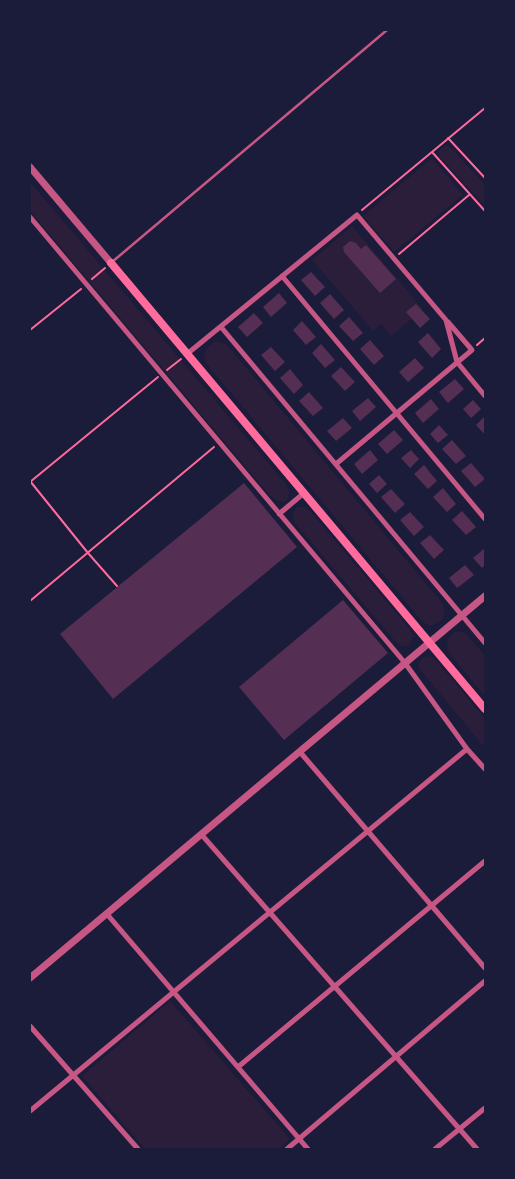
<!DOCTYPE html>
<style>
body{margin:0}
#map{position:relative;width:515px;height:1179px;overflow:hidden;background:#1b1b3a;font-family:"Source Sans 3",sans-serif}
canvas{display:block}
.frame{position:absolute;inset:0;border:31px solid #1b1b3a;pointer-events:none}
</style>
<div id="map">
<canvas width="515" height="1179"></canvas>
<div class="frame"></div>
</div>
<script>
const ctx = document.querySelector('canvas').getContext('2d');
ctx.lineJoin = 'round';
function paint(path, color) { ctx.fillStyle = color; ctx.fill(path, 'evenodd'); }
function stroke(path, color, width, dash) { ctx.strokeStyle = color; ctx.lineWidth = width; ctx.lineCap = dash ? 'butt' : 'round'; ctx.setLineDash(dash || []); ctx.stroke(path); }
const green = new Path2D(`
 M446,145L451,148L485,185V206L439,156V151Z
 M432,158L463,195L394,252L363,216Z
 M30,182L285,483L289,491L288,499L284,502L278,501L270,496L30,211Z
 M352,226L423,309L391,336L381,324L373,331L312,260Z
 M214,342H221L228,346L443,604C447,618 443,622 429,626L421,620L206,363L204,357L207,348Z
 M298,507H304L310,511L409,628L413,636L411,643L408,646H402L394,640L295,523C292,516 292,512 298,507Z
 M455,632H464L485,655V696L449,653C445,643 447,638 455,632Z
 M430,656L436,660L485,719V748L418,667C419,660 422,657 430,656Z
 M170,1001L290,1139L279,1149H145L82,1076Z`);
const building = new Path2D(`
 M350,241L356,243L361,249L366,245L396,279L380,293L344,252L343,247Z
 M311,272L325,287L315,296L301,280Z
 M279,293L287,303L271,317L263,307Z
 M330,294L344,310L334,319L320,303Z
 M416,304L430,319L420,328L406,312Z
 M254,313L263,323L247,337L238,327Z
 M349,317L363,333L353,341L339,326Z
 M302,321L316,337L306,345L293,330Z
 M428,333L441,349L432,358L418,342Z
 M370,340L384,356L374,365L360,349Z
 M321,344L335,360L325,368L312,353Z
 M271,347L285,362L275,371L261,355Z
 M415,358L424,368L408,382L399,372Z
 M341,367L355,382L345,391L331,376Z
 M290,369L303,385L294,394L280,378Z
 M455,379L464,389L448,403L439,392Z
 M309,392L323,408L313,416L299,401Z
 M368,398L376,407L360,421L352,411Z
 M431,399L439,409L423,423L415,413Z
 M473,400L481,409L471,418L463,409Z
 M485,416V435L476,425Z
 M343,418L352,428L336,441L327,431Z
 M439,425L448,435L438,443L430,434Z
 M394,430L403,440L387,454L378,444Z
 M452,440L466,456L456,464L442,449Z
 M370,450L378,460L362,474L354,464Z
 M411,450L419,459L410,468L401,458Z
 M471,463L485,479L475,487L461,471Z
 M424,465L437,481L428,489L414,474Z
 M379,475L387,484L377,493L369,484Z
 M244,483L297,547L113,699L60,634Z
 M443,488L456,504L447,512L433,497Z
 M391,489L405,504L395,513L381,497Z
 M462,511L476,527L466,535L452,520Z
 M410,512L424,527L414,536L400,520Z
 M430,535L444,550L434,559L420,543Z
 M485,548V565L482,568L473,558Z
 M465,565L474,575L457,588L449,578Z
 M343,600L388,653L284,740L239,687Z`);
const path = new Path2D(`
 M448,138L485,178
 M432,152L485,211
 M362,210L485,108
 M399,254L469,195
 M92,279L105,268
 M30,330L81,289
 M477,345L485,338
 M167,370L181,359
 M30,481L88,553L117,586
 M30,482L158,377
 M30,601L214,447`);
const service = new Path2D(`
 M112,262L387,30`);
const minor = new Path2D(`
 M30,217L405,663L467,749L485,769
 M282,276L485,519
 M221,327L485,643
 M187,354L357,215L446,320L457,362L485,396
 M336,464L472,350L448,322
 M279,514L304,493
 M300,752L485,968
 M201,834L477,1149
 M107,914L308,1149
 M30,1026L138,1149
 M238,1067L485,861
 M30,1111L467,749
 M287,1149L485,981
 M435,1149L485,1108`);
const tertiary = new Path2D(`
 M30,167L111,263
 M30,978L485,596`);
const secondary = new Path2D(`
 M111,263L485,709`);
paint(green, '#2a1e3b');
paint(building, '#542f53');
stroke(path, '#ff6b9d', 2);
stroke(service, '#c65784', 2.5);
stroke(minor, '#c65784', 5);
stroke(tertiary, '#c65784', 7);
stroke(secondary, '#ff6b9d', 8);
</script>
